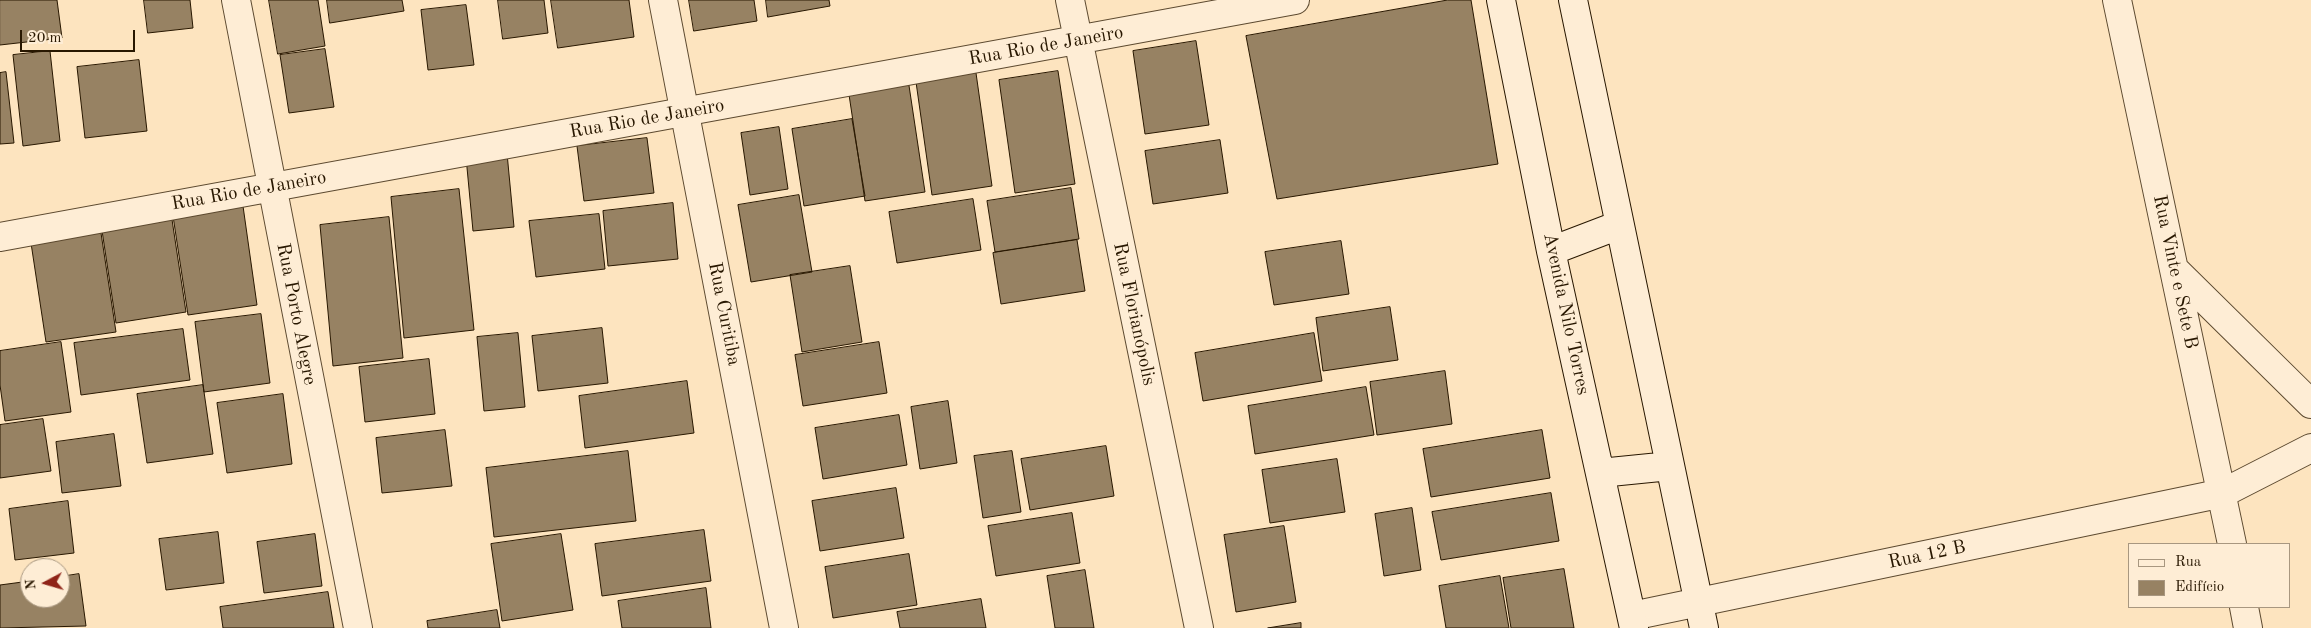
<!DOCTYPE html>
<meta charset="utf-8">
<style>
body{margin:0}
#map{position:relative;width:2311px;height:628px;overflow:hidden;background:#fde4bf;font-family:"Old Standard TT",serif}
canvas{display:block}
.legend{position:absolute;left:2128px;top:543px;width:162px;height:65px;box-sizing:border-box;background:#feedd5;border:1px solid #a89780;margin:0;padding:6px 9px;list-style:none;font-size:15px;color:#281700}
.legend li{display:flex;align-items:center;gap:10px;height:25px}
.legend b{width:25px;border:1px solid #a89780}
.north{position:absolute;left:20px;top:558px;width:50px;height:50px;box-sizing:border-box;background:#feedd5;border:1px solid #a89780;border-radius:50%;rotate:264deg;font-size:14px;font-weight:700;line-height:20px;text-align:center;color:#281700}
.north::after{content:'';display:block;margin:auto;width:18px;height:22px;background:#8f2418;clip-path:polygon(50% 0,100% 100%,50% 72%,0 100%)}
.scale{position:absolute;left:20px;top:30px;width:115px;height:22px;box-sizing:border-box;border:2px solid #281700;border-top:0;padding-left:6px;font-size:15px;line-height:18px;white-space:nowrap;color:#281700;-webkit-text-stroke:4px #feedd5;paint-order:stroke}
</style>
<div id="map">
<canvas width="2311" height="628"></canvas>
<ul class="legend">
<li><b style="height:6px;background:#feedd5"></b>Rua</li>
<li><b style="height:14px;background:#978263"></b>Edifício</li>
</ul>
<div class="north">N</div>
<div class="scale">20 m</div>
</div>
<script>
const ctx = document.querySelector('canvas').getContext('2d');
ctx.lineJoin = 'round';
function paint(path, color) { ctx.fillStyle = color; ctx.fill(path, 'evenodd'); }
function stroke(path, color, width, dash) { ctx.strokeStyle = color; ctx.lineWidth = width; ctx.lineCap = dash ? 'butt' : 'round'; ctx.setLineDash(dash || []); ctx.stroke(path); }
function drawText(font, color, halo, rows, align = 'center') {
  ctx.font = font + ' "Old Standard TT",serif'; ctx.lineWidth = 4; ctx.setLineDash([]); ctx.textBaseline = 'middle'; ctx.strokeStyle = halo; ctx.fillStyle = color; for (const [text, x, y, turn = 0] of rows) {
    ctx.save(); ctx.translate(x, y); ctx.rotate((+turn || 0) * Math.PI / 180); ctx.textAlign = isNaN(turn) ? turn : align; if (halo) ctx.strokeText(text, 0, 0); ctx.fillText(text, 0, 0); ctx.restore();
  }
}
const building = new Path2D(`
 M0,0H57L62,38L0,45Z
 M144,0H190L193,28L148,33Z
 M269,0H318L325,46L278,54Z
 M327,0H402L404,11L330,23Z
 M498,0H544L548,33L503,39Z
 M551,0H629L634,37L558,48Z
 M689,0H754L757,21L694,31Z
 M766,0H829L830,6L768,17Z
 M1448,0H1471L1498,164L1277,199L1246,36Z
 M466,5L474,65L428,70L421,10Z
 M1196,41L1209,125L1145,134L1133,51Z
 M325,49L334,107L289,113L280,55Z
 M50,51L60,141L23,146L13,55Z
 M139,60L147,131L85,138L77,67Z
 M1058,71L1075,184L1015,193L999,80Z
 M6,72L14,143L0,144V73Z
 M976,73L992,186L932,195L916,82Z
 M908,79L925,192L865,201L848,88Z
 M852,119L865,196L804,206L792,129Z
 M779,127L788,189L750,195L741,133Z
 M647,138L654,193L584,201L577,146Z
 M1220,140L1228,193L1153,204L1145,151Z
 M507,153L514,227L473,231L466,157Z
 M1071,188L1079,239L995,252L987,201Z
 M459,189L474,330L404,338L391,197Z
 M799,195L812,272L751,282L738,205Z
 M973,199L981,250L897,263L889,212Z
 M673,203L678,259L608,266L603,211Z
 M243,206L257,305L188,315L173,216Z
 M171,213L186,312L116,323L101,224Z
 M599,214L605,269L536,277L529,221Z
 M389,217L403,358L333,366L320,225Z
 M101,233L116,332L46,342L31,243Z
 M1077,240L1085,291L1001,304L993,253Z
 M1341,241L1349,294L1274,305L1265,252Z
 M850,266L862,342L802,352L790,275Z
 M1390,307L1398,360L1323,371L1316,318Z
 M261,314L270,383L204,392L195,322Z
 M602,328L608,383L538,391L532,336Z
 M183,329L190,380L81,395L74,343Z
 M518,333L525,407L484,411L477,337Z
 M1314,333L1322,381L1203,401L1195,353Z
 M61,342L71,412L5,421L0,385V351Z
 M879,342L887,393L803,406L795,355Z
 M429,359L435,414L365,422L359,367Z
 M1445,371L1452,424L1377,435L1370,382Z
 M687,381L694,433L585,448L579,396Z
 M203,385L213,454L147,463L137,394Z
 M1366,387L1374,435L1255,454L1248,406Z
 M283,394L292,464L227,473L217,403Z
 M948,401L957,463L920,469L911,407Z
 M899,415L907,465L823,479L815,428Z
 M43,419L51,471L0,478V425Z
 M445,430L452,486L382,493L376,438Z
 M1542,430L1550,478L1431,497L1423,449Z
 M114,434L121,486L62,493L56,442Z
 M1106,446L1114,496L1030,510L1021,459Z
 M628,451L636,521L494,537L486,468Z
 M1012,451L1021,512L983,518L974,456Z
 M1337,459L1345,512L1270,523L1262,470Z
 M896,488L904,538L820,551L812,501Z
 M1551,493L1559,541L1441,560L1432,512Z
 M68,501L74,553L15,560L9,509Z
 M1412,508L1421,570L1384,576L1375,514Z
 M1072,513L1080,563L996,576L988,526Z
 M1284,526L1296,602L1236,612L1224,535Z
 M704,530L711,581L602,596L595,544Z
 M218,532L224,583L166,590L159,539Z
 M315,534L322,586L264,593L257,542Z
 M561,534L573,610L502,621L491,544Z
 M909,554L917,605L833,618L825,567Z
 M1564,569L1574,628H1511L1503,578Z
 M1085,570L1094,628H1055L1047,576Z
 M79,574L86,626L0,628V585L30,581V598H60V577Z
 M1500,576L1509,628H1446L1439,586Z
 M706,588L711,628H622L618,601Z
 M328,592L334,628H223L220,607Z
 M981,599L986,628H900L897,612Z
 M497,610L500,628H428L427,621Z
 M1301,623V628H1268Z`);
const minor = new Path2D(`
 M236,0L358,628
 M663,0L784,628
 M1070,0L1199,628
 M2117,0L2232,544
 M0,237L1295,0
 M2175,270L2311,404
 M2244,607L2248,628
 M1632,616L2223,493L2311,448`);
const secondary = new Path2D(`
 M1501,0L1551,251L1634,628
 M1573,0L1704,628
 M1551,251L1619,225
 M1600,473L1670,466`);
const streetNames = [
 ["Rua Rio de Janeiro",1046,46,-10],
 ["Rua Rio de Janeiro",647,119,-10],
 ["Rua Rio de Janeiro",249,191,-10],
 ["Rua Vinte e Sete B",2175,272,78],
 ["Rua Porto Alegre",296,314,79],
 ["Rua Curitiba",724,314,79],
 ["Rua Florianópolis",1134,314,78],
 ["Avenida Nilo Torres",1566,314,78],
 ["Rua 12 B",1927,555,-12]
];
paint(building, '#978263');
stroke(building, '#281700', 1);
stroke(minor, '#5d4a30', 30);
stroke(secondary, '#281700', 30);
stroke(minor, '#feedd5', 28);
stroke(secondary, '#feedd5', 28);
drawText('19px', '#281700', '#feedd5', streetNames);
</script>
